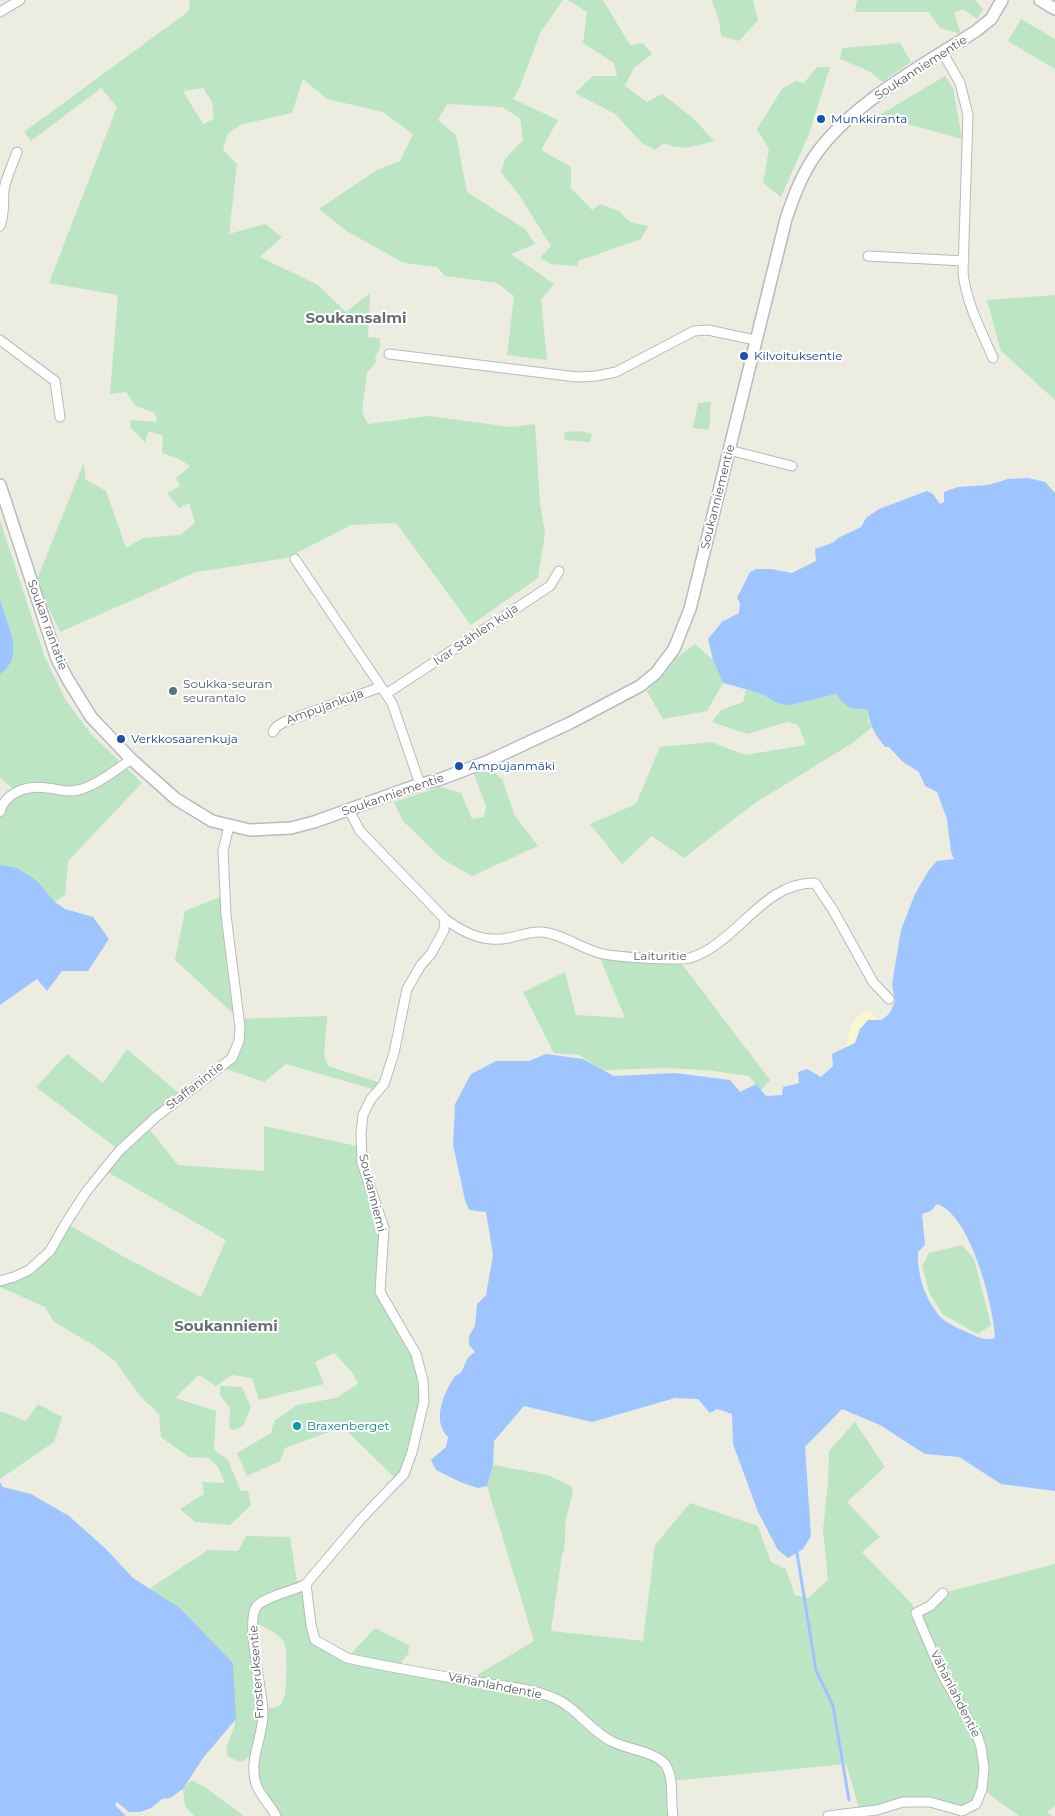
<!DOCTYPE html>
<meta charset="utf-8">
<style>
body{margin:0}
canvas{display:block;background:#ecece0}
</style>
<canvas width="1055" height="1816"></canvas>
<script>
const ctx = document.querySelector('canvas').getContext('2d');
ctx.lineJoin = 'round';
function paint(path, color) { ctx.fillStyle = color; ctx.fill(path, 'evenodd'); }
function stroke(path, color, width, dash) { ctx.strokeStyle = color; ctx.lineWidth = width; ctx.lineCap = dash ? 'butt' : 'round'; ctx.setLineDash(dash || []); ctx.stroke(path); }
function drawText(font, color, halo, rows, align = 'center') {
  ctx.font = font + ' Montserrat,sans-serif'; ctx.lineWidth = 4; ctx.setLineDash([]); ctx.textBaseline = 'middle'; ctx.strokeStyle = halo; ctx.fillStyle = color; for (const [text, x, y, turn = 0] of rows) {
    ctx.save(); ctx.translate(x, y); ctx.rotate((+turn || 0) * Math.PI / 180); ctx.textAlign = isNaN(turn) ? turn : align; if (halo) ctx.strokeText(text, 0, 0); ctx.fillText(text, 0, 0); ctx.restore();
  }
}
const green = new Path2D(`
 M190,0H563L541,31L520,86L513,99L558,120L541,150L571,167V188L592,210L600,204L619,211L630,222L648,226L641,239L578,261L577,266L551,264L540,258L551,246L519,195L501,172L505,159L523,140L520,118L502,107L447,104L438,120L456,135L467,192L525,229L535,244L511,254L554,284L541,300L547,360L507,355L514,296L497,283L445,276L437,267L404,263L348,232L319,209L377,170L400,161L413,134L383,112L327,99L303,79L292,113L243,124L228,133L223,150L237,164L229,234L265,224L282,237L260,257L318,285L346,312L370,293L368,337L380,338V349L375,357L376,362L367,373L362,412L368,424L429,416L511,427L535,424L540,503L545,533L538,578L471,625L397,524L394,523L351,525L287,558L196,572L60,632L36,582L84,462L85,479L106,491L126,548L143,538L180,535L195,523L189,503L179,508L167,493L180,486L176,478L190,466L179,459L162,453L163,436L149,431L145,442L130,427L131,420L157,422L155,413L136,406L126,392L110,394L118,295L49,283L117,107L101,88L31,141L24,132L189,11ZM203,88L212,102L214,119L203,124L183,91Z
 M568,0H603L630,45L643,43L652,54L634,68L625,86L647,102L662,94L694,119L714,141C693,146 685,152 664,143L655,150L642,143L615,114L575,93L593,76H617L614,63L583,43L587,12Z
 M712,0H753L758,20L739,41L721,36L719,21Z
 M857,0H975L983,9L977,19L963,9L954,13L961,34L940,28L929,12H855Z
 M1021,19L1055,39V69L1008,41Z
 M900,43L911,62L882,82L869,71L840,59L842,48Z
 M817,67H830L809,134L781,197L763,183L769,149L757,129L782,89L796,81L804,83Z
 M945,76L953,88L962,139L878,116Z
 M1055,295V400L1001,351L987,300Z
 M711,402L709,430L693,428L698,403Z
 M580,431L592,434L590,442L565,440L564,432Z
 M0,520L44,655L65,699L91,734L142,783L68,861L65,895L55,902L40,885L0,866V805L14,790L0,777Z
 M695,644L713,660L723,683L707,711L663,719L647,691L667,671L676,658Z
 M746,690C750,691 755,692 759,693C770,698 777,706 791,705L836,694L856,709L863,708L869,710L868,721L872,727L854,742L755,803L684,858L652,836L622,864L590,824L636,804L660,747L711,742L745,755L806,745L798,725L787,722L747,734L712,722L721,710L743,702Z
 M489,769L502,779L515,816L538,846L472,876L442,859L403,821L394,802L440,787L461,793L472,819L484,817L486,806L474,774Z
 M225,895L239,1019L327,1016L324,1055L328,1066L384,1084L379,1091L286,1064L264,1082L221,1067L232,1058L239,1019L175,960L185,911Z
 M598,953L678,959L770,1080L761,1090L749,1076L706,1070L665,1068L603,1070L579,1055L554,1053L523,992L565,972L576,1015L625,1018Z
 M127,1049L182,1096L147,1126L178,1165L264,1171V1126L361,1147L380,1214V1292L396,1317L423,1381L418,1426L397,1480L343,1427L285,1448L280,1461L247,1476L237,1453L271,1433L274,1421L297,1405L336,1398L358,1384L352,1372L334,1353L315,1362L324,1384L259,1400L252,1378L232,1375L216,1386L199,1375L175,1398L216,1411L214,1450L228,1460L241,1491H248L251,1505L230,1525L195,1522L180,1509L204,1494L202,1482L225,1483L218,1467L209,1458L189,1457L161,1437L159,1414L140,1396L115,1361L95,1346L54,1322L45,1307L0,1287V1281L14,1277L50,1251L66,1223L124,1257L201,1297L226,1240L104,1170L119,1150L36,1087L67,1054L103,1083Z
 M962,1245L974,1259L991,1325L978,1334L942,1314L929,1292L922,1266L929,1253Z
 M220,1386L242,1387L251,1407L243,1426L234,1430L229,1428L230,1408L220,1395Z
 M38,1404L62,1417L54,1442L0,1479V1411L26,1421Z
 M855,1422L885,1467L847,1502L880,1537L862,1552L912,1604L916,1613L943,1593L1055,1564V1806L1047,1812L1052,1816H1019L982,1789L976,1804L962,1811L930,1802L860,1811L846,1764L671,1781L673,1816H276L256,1785L254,1754L241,1762L228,1757L226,1748L235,1725L233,1663L180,1608L149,1589L208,1550L238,1551L246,1536L290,1537L298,1588L306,1584L315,1640L347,1658L375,1628L409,1645L408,1654L398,1667L469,1680L534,1641L487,1486L493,1465L548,1475L572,1487C574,1497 568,1508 566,1519C565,1529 565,1540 564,1551L562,1555L551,1631L643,1641L655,1545L690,1503L758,1526L771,1562L786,1569L795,1595L808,1598L828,1580L823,1530L828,1483L829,1451ZM254,1623C263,1625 279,1634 284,1642C288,1649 287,1693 283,1701C280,1707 273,1710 267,1708Z
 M191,1780L205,1787L244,1816H194L185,1806L183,1789Z`);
const sand = new Path2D(`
 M866,1011L869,1012L878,1020L860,1029L855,1043L846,1048C849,1035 851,1016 866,1011Z`);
const water = new Path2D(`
 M1028,478L1045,482L1055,493V1491L1001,1484L959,1457L925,1454L880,1425L842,1409L805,1447L811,1536L803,1549L788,1558L778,1550L758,1512L733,1444L732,1414L717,1409L710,1413L698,1399L675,1398L592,1422L524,1406L494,1441L493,1465L487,1486L478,1488L460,1482L436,1470L431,1460L446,1447L448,1437C432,1421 443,1395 453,1379C455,1375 460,1374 462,1371C467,1361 465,1359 475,1352L469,1345V1336L475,1326L477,1304L486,1295L493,1255L486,1212L469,1210L465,1200L453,1145L455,1104L471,1074L496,1061H529L546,1054L583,1059L614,1076L675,1073L730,1080L740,1092L756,1084L766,1096L782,1095L783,1087L799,1083L798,1072L807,1069L821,1077L833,1066L832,1054L855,1043L860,1029L868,1020H882L890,1013L895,1001L892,984L901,930L915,894L929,870L937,861L954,859L951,852L947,819L937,792L925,786L919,772L903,762L889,747H885C876,736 869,725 868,710C863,708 861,709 856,709C846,708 842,701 836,694L791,705C777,706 770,697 758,693C746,689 735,686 723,683L713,660L708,639L722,622L739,613L740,603L737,598L750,572L756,569H771L792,573L816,561L815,549L832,543L838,538L861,527L866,518L879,509L927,491L933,494L940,504L944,502V492L958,487L988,485L1008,479ZM937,1204C970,1214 994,1306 995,1338C983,1341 978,1337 967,1332C957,1328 944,1322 938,1314C924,1297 917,1273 918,1252L925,1245L922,1214L931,1211Z
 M0,600C6,624 27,656 0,674Z
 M1,865L17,868L37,881L55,902L65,909L93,917L109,939L88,971H62L47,991L37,979L0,1005V866Z
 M0,1482L3,1487L31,1494L69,1516L106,1549L133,1578L180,1608L233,1663L236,1719L203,1758L183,1789L170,1798L162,1799L151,1808L140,1812H129L117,1802L115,1805L126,1816H0Z`);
const stream = new Path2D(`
 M797,1553L816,1670L833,1706L849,1800`);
const minor = new Path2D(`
 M0,12L20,0
 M943,53L960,83L968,115L963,272C966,303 981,330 993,358
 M0,226C5,214 3,202 4,190C6,177 13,164 17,152
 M868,256L964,261
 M0,340L55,381L60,417
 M389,354L577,377L596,376L616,372L694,331L708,330L755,340
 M729,450L792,466
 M295,559L392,703L420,784
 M386,694L550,586L559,571
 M273,732L276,727L284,722L381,687
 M0,812C5,792 28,785 47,788C59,789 65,793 78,790C93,787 118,769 131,759
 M445,919C464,933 484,943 508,938C520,936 529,931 542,932C562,934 579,947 599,953C613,957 677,961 690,958C737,944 762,882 815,883L833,910L873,982L889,999
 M0,1281L14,1277L29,1270L50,1251L66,1223L86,1192L119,1151L156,1117L232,1058L239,1041L240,1027L226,915L223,851L229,826
 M306,1584L311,1625L315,1640L347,1658C388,1667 429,1674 470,1681C496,1685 524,1687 549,1696C576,1705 589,1731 613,1742C627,1749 655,1752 665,1764C675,1779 670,1800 673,1816
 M276,1816C271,1806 259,1794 256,1784C248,1759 264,1736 263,1712C262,1688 247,1629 255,1609C260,1597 295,1591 306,1584L361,1519L404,1474L412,1452L424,1401L423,1381L416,1354L380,1292L384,1228L362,1163L361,1133L363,1115L371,1099L384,1084L394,1053L407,989L421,965L431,954L444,930L445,919L360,831L349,810
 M828,1816L877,1810L903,1802H930L962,1811L976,1804L982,1789L984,1768L981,1747L977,1735L942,1674L916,1613L930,1606L943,1593`);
const tertiary = new Path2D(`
 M1040,0L1055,9
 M0,485L57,659L67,678L91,717L131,759L176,799L212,821L250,830L291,828L314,822L420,784L438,780L486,762L570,723L640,686L656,673L674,649L690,609L786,219C794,195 803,171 819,150C857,100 924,65 976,31L991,19L1002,0`);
const markers = [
 [821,119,5,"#1a4fb4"],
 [744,356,5,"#1a4fb4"],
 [173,691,5,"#5c6f8a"],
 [121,739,5,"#1a4fb4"],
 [459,766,5,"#1a4fb4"],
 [297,1426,5,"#0f9aa8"]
];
const streetNames = [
 ["Soukanniementie",921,68,-33],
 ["Soukanniementie",718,497,-76],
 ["Soukan rantatie",47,625,70],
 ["Ivar Ståhlen kuja",476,635,-34],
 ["Ampujankuja",325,707,-20],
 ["Soukanniementie",393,795,-19],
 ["Laituritie",660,956],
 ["Staffanintie",195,1086,-38],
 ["Soukanniemi",372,1193,76],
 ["Frosteruksentie",257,1672,-94],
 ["Vähänlahdentie",495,1686,11],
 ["Vähänlahdentie",955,1694,63]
];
const transitNames = [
 ["Munkkiranta",831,119],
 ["Kilvoituksentie",754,356],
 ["Verkkosaarenkuja",131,739],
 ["Ampujanmäki",469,766]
];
const serviceNames = [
 ["Soukka-seuran",183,684],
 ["seurantalo",183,698]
];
const cultureNames = [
 ["Braxenberget",307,1426]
];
const quarterNames = [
 ["Soukansalmi",356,319],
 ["Soukanniemi",226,1327]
];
paint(green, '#bce5c3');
paint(sand, '#faf7ce');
paint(water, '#9ec5ff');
stroke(stream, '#9ec5ff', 3);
stroke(minor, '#b8bac0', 11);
stroke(tertiary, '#b8bac0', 14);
stroke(minor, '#fff', 9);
stroke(tertiary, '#fff', 11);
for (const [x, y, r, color] of markers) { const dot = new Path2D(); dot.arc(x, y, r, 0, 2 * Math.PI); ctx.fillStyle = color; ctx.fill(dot); stroke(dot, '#fff', 2); }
drawText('12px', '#595c62', '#fff', streetNames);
drawText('12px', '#164399', '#fff', transitNames, 'left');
drawText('12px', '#4e5e75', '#fff', serviceNames, 'left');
drawText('12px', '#0d838f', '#fff', cultureNames, 'left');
drawText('bold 15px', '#6a6d74', '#fff', quarterNames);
</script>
